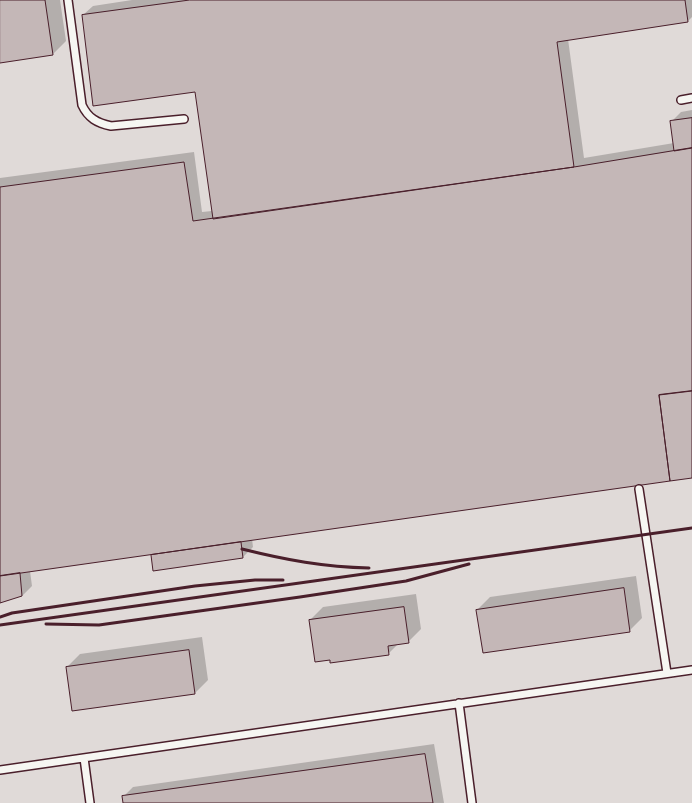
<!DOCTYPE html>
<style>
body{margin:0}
canvas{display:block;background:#ece9e6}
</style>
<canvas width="692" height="803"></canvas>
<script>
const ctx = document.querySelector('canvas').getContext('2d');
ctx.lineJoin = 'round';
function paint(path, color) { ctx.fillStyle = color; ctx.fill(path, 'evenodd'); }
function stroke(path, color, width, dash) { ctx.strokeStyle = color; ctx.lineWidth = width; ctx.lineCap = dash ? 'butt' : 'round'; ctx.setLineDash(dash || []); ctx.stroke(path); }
const built = new Path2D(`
 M0,0H692V803H0Z`);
const shadow = new Path2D(`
 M0,0H60L66,41L53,54L0,62Z
 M132,0H692V17L687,22L568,39L584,158L674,143L671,122L681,112L692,110V477L252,539L253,547L243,557L154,570L152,553L30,571L32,586L22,596L0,602V178L194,152L202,212L212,211L196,91L83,15L93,6Z
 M636,576L642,618L629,631L477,610L490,597Z
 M416,594L421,629L408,642L398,644L388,654L310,620L323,607Z
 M202,637L208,680L195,693L67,667L80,654Z
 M434,744L444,803H124L123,797L133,787Z`);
const building = new Path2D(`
 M0,0H45L53,55L0,63Z
 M190,0H685L688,22L557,42L574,167L213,219L195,92L93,106L82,15Z
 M692,118V148L674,151L670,121Z
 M692,148V391L659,395L670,481L0,576V187L184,162L193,221L574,167Z
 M692,391V478L670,481L659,395Z
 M241,542L243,558L153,571L151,555Z
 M20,573L22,596L0,603V576Z
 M624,588L630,632L483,653L476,610Z
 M404,607L409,643L388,646L389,655L330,663V660L315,662L309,620Z
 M189,650L195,694L72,711L66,667Z
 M425,754L433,803H123L122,796Z`);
const service = new Path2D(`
 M68,0L82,105C88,118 97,123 111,126L184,119
 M681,100L692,98
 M639,489L667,673
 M459,703L472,803
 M84,758L90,803
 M0,770L692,670`);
const rail = new Path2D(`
 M242,549C286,560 324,567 369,568
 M0,617L12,613L195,586L255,580H283
 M46,624L99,625L300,597L406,581L469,564
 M0,625L692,528`);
paint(built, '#e0dad8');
paint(shadow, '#0003');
paint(building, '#c4b7b7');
stroke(building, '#4a1f2b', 1);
stroke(service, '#4a1f2b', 10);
stroke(service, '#f6f6f2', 7);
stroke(rail, '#4a1f2b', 3);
</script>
